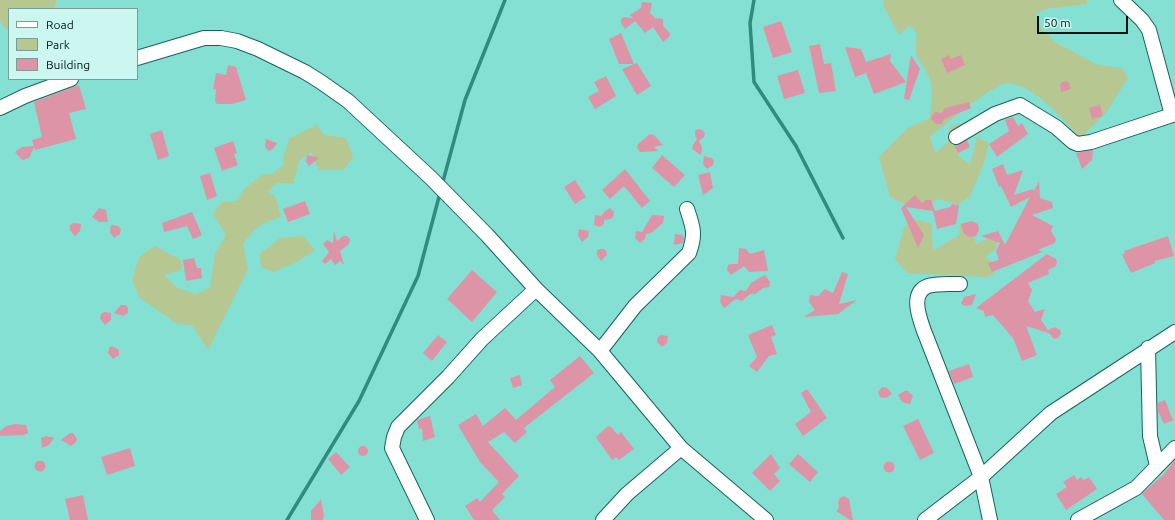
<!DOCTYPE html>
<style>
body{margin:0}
#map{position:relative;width:1175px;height:520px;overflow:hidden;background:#84e0d2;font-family:Ubuntu,sans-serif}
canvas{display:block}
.legend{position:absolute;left:8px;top:8px;width:130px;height:72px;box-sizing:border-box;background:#ccf7f0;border:1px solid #7a9d97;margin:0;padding:5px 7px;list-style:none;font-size:12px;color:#001511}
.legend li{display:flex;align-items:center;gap:8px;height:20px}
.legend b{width:20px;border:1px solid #7a9d97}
.scale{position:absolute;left:1037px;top:16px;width:91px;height:18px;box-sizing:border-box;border:2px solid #001511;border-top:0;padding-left:5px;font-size:12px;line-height:14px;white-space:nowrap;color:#001511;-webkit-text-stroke:3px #ccf7f0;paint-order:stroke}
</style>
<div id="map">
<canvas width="1175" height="520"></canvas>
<ul class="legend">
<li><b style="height:5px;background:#fff"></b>Road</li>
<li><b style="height:11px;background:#b6c792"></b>Park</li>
<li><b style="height:11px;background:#de94a7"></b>Building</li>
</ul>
<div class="scale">50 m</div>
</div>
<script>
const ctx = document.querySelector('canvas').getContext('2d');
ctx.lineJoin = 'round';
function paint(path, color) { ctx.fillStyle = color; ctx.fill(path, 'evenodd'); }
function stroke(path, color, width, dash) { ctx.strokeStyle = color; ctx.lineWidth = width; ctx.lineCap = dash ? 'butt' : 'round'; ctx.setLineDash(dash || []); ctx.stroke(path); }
const green = new Path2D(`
 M0,0H57L54,9H9V30L5,29L0,21Z
 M884,0H1087V4L1045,9L1035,15L1042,30L1058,44L1098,65L1122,68L1128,78L1107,111L1081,138C1064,121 1035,85 1008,83C994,83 943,126 930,137L935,153L948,142L949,127L965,123L966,136L958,156L970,164L977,137L989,143L984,163L970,196L958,205L939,199C918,211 910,207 890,197L879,157L908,128L930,118C931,108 934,86 929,77C920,57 913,61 917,34L910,25L899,35L883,5Z
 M317,125L324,135L346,138L353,157L344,170H319L311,152L300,160L293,183H276L268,192L275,196L281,217C259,224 256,226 243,244L248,269L208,350L192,325L177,324L139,297L132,280L139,257L155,246L181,260L182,270L164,275L176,287L195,294L210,288L215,253L226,235L213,214L222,202L237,201L244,189L262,175L272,174L284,165L283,158L290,138Z
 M912,219L931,223L933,251L959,235L960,223L970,224L976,244L997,234L996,249L985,257L995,264L993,275L987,277L907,273L895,259L904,228Z
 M303,236L315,250L297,262L273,272L261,267L260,254L280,238Z`);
const stream = new Path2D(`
 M754,0L750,23L754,82L796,146L843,238
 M442,185L465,100L505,0
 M287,520L359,401L418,276L440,193`);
const building = new Path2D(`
 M642,2L652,3L650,13L655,18L663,19V26L670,33L669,37L663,42L653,27L645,33L635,21L625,29L621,23V19L624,17L633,18L630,15L641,8Z
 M781,21L792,52L773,58L763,27Z
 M621,33L634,64L637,63L651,86L637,95L622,69L634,64H619L609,39Z
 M820,44L824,64L831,63L836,91L819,93L809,46Z
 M845,47L861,49L866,62L891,54L890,61L906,82L874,94L866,73L855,77Z
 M911,55L920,69L909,100L904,99Z
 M949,55L951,59L961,55L965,65L947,73L941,59Z
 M228,65L236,67L246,100L232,104H217L215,101L216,89L213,90L216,73L226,75Z
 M798,70L805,93L784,99L777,76Z
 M606,76L616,96L595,109L588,97L599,91L594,82Z
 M1066,81L1069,83L1071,89L1061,92L1060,85L1062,82Z
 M79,85L86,109L69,113L76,139L35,150L34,147L29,158L23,160L20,158L15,152L22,147L34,146L32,140L42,137L34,102Z
 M969,102L971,108L944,119L942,124H936L931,119L932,115L936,112L942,113L945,108Z
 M1100,105L1103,116L1092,119L1089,108Z
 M1013,117L1018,126L1022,123L1028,134L997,157L989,144L1009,131L1005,120Z
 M698,129L702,130L705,133L704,137L699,141L702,147L701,155L692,149L693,145L697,139L695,136V131Z
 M162,130L169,156L158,160L150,134Z
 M650,134L654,135L663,145L654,147L658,151L640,152L637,148L638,144Z
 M266,139L277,143L273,149L269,151L265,147Z
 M967,140L970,147L958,153L954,145L960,144Z
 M233,141L237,153L234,154L238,165L222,171L214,148Z
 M1093,150L1092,160L1082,169L1076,153Z
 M307,155L312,156L319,158L309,166L306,162Z
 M662,155L685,175L674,187L652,168Z
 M704,156L711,158L714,160L713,165L707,169L703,164Z
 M1003,164L1007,175L1023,170L1014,195L1033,189L1034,191L1039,181L1040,198L1052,202L1053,208L1032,215L1053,226L1051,231L1056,239L1055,243L1038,250L1042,252L992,272L988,263L999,260L996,251L1000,243L981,236L998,231L1005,245L1030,197L1011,207L1001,186L999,187L992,169Z
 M625,169L650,201L642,208L624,186L610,199L602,190Z
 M710,172L713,188L703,195L698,175Z
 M210,173L217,196L207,200L200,176Z
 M575,180L586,197L575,204L564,187Z
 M915,195L922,203L926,200H931L935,211L950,207L952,204L959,205L956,224L937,229L933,211L906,207L924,235L918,248L901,208Z
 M305,201L310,214L288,222L283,209Z
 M99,208L106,210L108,222H99L92,217Z
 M610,208L614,212L613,217L610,219L604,220V224L600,227L594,225L595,215L601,216L605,211Z
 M192,212L202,235L193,239L187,226L164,232L162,223Z
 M652,215L664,216L663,223L651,233L646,234L645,239L640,243L635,238L636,231L642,232Z
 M971,221L978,224L979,230L976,236L969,237L964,234L961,224Z
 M74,223L81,224L80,231L75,236L70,230V225Z
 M111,225L118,226L121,229L120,234L114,238L110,232Z
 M579,229L589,231L588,237L582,242L578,236Z
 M334,231L337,241L343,236H347L350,239L349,244L340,251L344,265L340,261L335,265L331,259L325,264L322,261L329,252L323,244L327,240L333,243Z
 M675,234L682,235L684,238L683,243L674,245Z
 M1168,236L1174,256L1155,261V263L1131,273L1122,255L1125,253L1124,251Z
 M739,248L746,249L750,254L764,250L768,271L749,272L744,266L731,275L727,270L728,265L731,264H738Z
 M600,249H604L607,252L606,256L601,261L597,255V250Z
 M1047,254L1056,259L1057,262L1056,266L1048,270L1049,274L1028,283L1032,290L1028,301L1035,312L1045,309L1041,320L1048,330L1055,327L1060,330L1061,334L1058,338L1054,339L1049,333L1026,326L1037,355L1022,361L1013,338L993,315L985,317L984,311L976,308Z
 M194,258L197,268H201L202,278L186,281L183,260Z
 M472,270L497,292L472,322L447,299Z
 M842,272L848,274L839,304L857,300L838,314L804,317L815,310L809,302L810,295L818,296L825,289L833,293Z
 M765,275L770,282L769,287L763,288L755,294H750L742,301L736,299L724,308L720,302L721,295L733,297L740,290L746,291L751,283Z
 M976,294L972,305L966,306L961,304L964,297Z
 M121,305H126L128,308V313L123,316L114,313Z
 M104,312L111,313V320L105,325L100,319L101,314Z
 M772,325L776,335L771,337L777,354L769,356L757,372L749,366L757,357L748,335Z
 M438,335L447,342L432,361L423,353Z
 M661,335L668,336L667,343L662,347L657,342L658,337Z
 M112,346L119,350V355L113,359L108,353L109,348Z
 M580,356L594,373L524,428L527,432L515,443L504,432L488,442L519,476L502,494L505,497L492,510L500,520H474L465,506L477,498L480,502L499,482L480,462L458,425L476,414L483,426L505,408L516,420L555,387L550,380Z
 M969,364L973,377L954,384L949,371Z
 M520,375L522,385L513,388L510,378Z
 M882,387L887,388L892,394L886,398L880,397L878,392Z
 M807,389L827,418L803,436L795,424L811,412L801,393Z
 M905,391H908L913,396L910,404L902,402L898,395Z
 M1165,400L1173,420L1164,424L1158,411V403Z
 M430,416L435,437L423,441L422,428L419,429L417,420Z
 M918,419L934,453L920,460L903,426Z
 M15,424L26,425L28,433L24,435L0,436V431L6,426Z
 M608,426L611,427L618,435L621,432L634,449L619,460L616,457L612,460L596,437Z
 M70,433H73L77,439L76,442L71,446L61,440Z
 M46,436L54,438L49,445L42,448L41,438Z
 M358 451a5 5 0 1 1 10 0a5 5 0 1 1-10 0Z
 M130,448L135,466L107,475L101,457Z
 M336,452L350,467L341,475L328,459Z
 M771,454L780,468L774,474L780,481L770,491L752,473Z
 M798,454L818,472L810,482L789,464Z
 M1175,460V520H1164L1142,494L1164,474Z
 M34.5 466a5.5 5.5 0 1 1 11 0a5.5 5.5 0 1 1-11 0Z
 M883.5 467a5.5 5.5 0 1 1 11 0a5.5 5.5 0 1 1-11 0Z
 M1074,475L1077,480L1081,477L1084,480L1089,477L1097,489L1066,510L1056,494L1067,487L1063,482Z
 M83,495L88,520H70L65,499Z
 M844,496L849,499L853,520H850L836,511L839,508L838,502L840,498Z
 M321,499L324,515L323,520H311V511Z`);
const minor = new Path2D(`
 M1121,0L1142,20L1149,30L1172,115
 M137,58L204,38H221L237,41L258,49L305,72L321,82L348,101L431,178L487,235L536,289L600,351L681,448L766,520
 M0,108L25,96L71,79
 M956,137L995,114L1020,105L1056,127L1073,142L1078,144L1091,142L1175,114
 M960,284C950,284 936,283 928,286C909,293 920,319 924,331L981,477L990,520
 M1148,348L1150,436L1157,466
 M600,351L635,306L689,253C696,234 693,227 687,209
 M427,520L392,448L394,437L398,427L448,377L482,339L536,289
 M603,520L627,494L681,448
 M925,520L981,477L1051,413L1175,332
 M1078,520L1136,488L1175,448`);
paint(green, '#b6c792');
stroke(stream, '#308b7f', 3.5);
paint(building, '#de94a7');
stroke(minor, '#17635a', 16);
stroke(minor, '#fff', 14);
</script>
